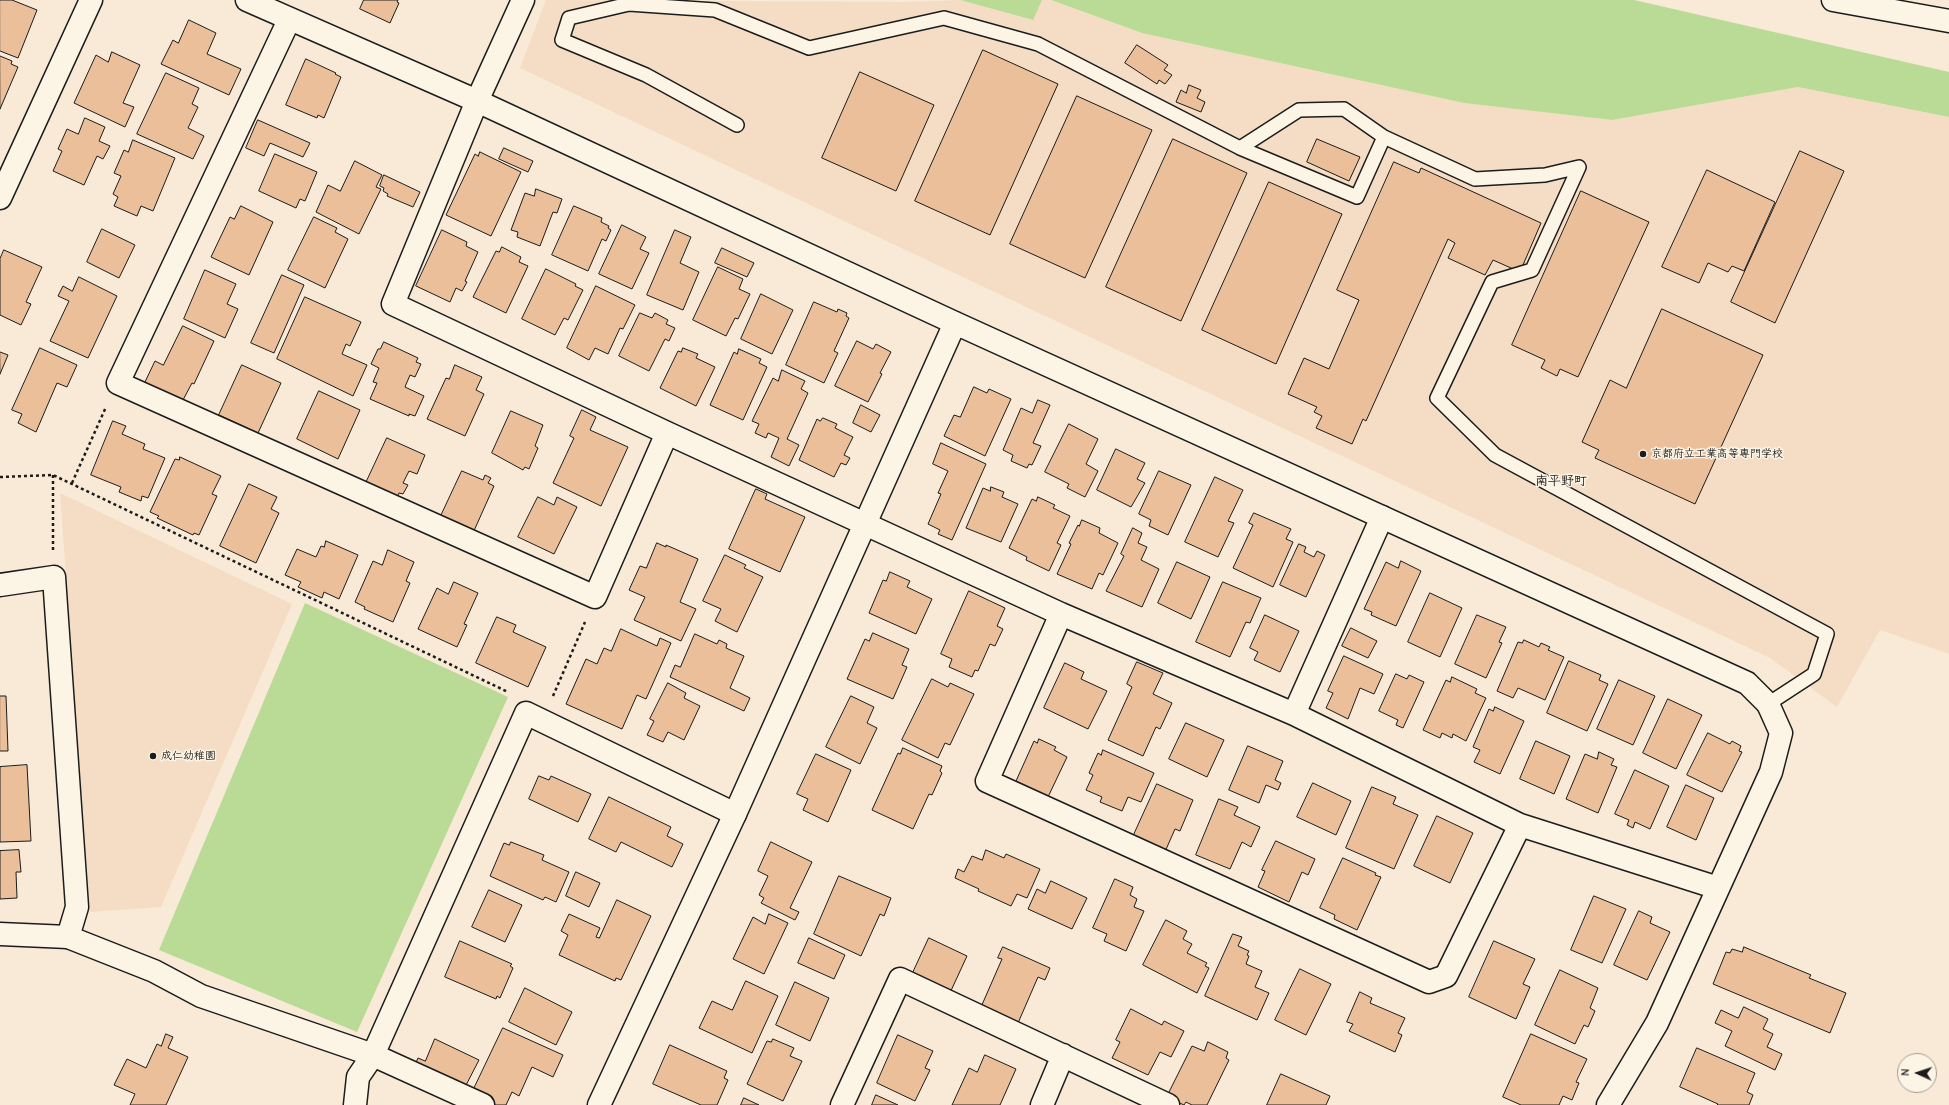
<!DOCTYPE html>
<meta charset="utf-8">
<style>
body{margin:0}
#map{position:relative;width:1949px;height:1105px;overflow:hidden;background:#f8ead6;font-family:"Comic Neue",sans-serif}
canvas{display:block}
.north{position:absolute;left:1897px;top:1053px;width:40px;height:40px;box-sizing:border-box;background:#fcf5e5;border:1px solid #a29e95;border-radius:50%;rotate:273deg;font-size:11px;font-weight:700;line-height:16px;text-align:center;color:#1c1c1c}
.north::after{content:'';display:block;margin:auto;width:14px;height:18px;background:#1c1c1c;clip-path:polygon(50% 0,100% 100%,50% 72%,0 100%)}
</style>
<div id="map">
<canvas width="1949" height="1105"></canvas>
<div class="north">N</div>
</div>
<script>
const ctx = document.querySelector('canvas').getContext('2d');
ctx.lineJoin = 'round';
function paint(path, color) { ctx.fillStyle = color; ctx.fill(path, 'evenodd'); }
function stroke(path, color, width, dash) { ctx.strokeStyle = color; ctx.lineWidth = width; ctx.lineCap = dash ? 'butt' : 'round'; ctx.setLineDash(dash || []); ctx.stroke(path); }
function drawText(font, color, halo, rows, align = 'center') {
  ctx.font = font + ' "Comic Neue","Klee One",sans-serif'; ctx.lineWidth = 3; ctx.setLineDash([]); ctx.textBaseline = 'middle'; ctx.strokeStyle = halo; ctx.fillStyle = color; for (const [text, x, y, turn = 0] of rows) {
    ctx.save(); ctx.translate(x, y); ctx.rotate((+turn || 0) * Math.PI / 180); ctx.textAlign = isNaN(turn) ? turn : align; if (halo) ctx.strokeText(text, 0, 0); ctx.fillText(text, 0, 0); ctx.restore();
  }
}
const built = new Path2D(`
 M546,0L903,2L960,0L1032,20L1042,0H1051L1142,33L1464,103L1612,120L1798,87L1949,117V654L1880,630L1837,707L1770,658L520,68Z
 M60,493L292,604L161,907L90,912Z`);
const green = new Path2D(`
 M960,0H1042L1033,20Z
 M1051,0H1634L1949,72V117L1798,87L1612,120L1464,103L1142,33Z
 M305,603L508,697L357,1032L159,950Z`);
const building = new Path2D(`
 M0,0H12L37,10L18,58L0,51Z
 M364,0H398L397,2L399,3L390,23L360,9Z
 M189,20L216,33L207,54L241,69L229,95L161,64L173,40L178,43Z
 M1137,45L1168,65L1164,70L1172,75L1165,84L1159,80L1157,84L1125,63Z
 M983,50L1058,84L990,235L915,201Z
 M112,52L140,65L123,103L134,107L125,127L74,103L96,55L108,62Z
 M0,56L12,61L11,64L18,67L0,109Z
 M306,59L336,73L335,74L341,77L324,118L318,115L317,118L286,105Z
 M860,72L934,105L896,191L822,158Z
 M166,73L199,88L192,104L198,107L188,128L204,136L193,159L137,134Z
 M1189,85L1201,90L1197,98L1205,102L1201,112L1176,102L1181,90L1186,93Z
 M1077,96L1152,130L1085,278L1010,244Z
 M85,118L105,127L99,141L110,146L103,159L97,156L84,185L53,171L62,151L58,149L67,129L78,134Z
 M258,120L310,143L303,157L270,143L264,156L246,148Z
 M1173,139L1247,173L1181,321L1106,287Z
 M1317,139L1360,157L1349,181L1307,162Z
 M133,140L175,158L153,211L141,206L137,216L114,206L118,197L113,194L121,176L114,173L124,150L128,152Z
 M504,148L533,161L528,172L499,159Z
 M1800,151L1844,171L1775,323L1731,302Z
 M480,152L521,172L491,236L446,215L475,154L478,156Z
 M275,154L317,172L305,201L300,199L296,208L259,191Z
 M355,161L382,175L376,187L381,189L359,234L316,212L328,185L340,191Z
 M1394,162L1419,173L1421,168L1541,223L1520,272L1493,260L1485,275L1448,258L1455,243L1448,239L1366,421L1363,419L1352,444L1316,428L1322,416L1314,412L1317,407L1288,394L1304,358L1329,369L1359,300L1337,290Z
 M1707,170L1775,202L1744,271L1732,266L1728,272L1708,263L1699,283L1662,267Z
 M384,175L420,192L413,207L387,196L388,194L383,191L384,188L380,186Z
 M1269,182L1342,214L1276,364L1202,330Z
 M536,189L562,199L557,213L553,212L540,246L517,237L518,232L511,230L525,193L534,196Z
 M1581,191L1649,222L1578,377L1560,369L1557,376L1541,368L1545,360L1512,345Z
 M241,206L273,222L249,275L211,257L230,217L234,219Z
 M574,206L602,218L601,222L609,226L608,228L611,230L606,241L602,239L588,271L552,255Z
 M314,217L337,228L335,232L348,239L325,288L288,270Z
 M622,225L646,237L640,249L649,253L632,289L599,274Z
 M102,229L135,245L119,278L87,262Z
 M442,230L467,242L466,246L478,252L465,281L467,282L462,291L456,288L450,302L416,286Z
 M675,230L691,237L680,263L699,272L683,310L647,295Z
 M502,247L521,257L519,262L528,266L506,313L473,297L496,251L499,252Z
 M722,248L754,263L747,277L715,263Z
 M4,250L42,267L26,302L31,304L21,325L0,315V259Z
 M718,267L743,279L739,289L750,294L738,319L735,318L726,336L693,320Z
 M546,269L576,284L575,286L583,290L568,320L564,318L555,335L522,319Z
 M205,270L236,284L227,304L238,309L225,338L184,319Z
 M282,275L304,285L274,353L251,343Z
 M79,277L117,296L88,358L50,341L69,301L58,296L63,286L72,291Z
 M596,286L635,305L623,329L620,328L608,354L595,348L589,360L567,348Z
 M761,294L793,310L772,354L741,339Z
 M305,297L361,322L350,346L346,344L342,354L367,365L353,396L277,359Z
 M814,302L837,312L838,309L847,313L846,316L849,318L834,351L838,353L824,383L786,365Z
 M1662,309L1763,355L1695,504L1595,458L1599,450L1582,442L1610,380L1626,388Z
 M640,313L652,318L655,313L668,320L666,324L675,328L669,341L665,339L649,371L619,356Z
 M183,326L214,341L194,384L192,383L183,400L177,397L176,399L144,384L155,361L163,365Z
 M857,341L873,349L876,344L891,352L880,373L882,374L868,402L835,386Z
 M384,342L418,358L416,362L421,364L415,377L410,375L405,387L424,396L415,416L409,414V416L370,399L377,383L373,382L379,368L371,364L378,349H380Z
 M40,348L77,365L67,387L57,383L36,432L18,423L22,414L12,410Z
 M683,348L698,354L696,358L715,367L696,406L660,388L678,351L681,352Z
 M739,349L761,359L759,363L767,367L743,420L710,405L734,352L737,354Z
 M0,352L8,355L0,374Z
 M242,365L281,383L258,433L219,415Z
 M455,365L482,377L476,390L484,394L465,436L427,419L446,378L449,379Z
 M782,370L805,381L801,389L808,393L787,439L799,445L789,466L771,457L779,438L768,433L766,438L755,433L759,424L752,421L773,378L778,381Z
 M974,387L987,393L989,389L1011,399L985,456L944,436L954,415L960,417Z
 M319,391L360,410L338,459L297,439Z
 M1038,400L1050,405L1033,443L1041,446L1032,465L1029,464L1027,468L1011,461L1013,455L1003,450L1021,408L1032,413Z
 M861,405L880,415L871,432L853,423Z
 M582,410L596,417L590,430L628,447L601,506L553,483L574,438L570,436Z
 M511,411L543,425L535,446L538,448L529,469L525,467L523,470L492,453Z
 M823,418L837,424L835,428L853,437L844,455L850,458L846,465L841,463L834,477L799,460L817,419L820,421Z
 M113,421L126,426L122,434L145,444L143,449L165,458L148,498L142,496L141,501L119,492L121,487L91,475Z
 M1069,424L1098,439L1086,464L1098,471L1085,497L1067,488L1069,484L1045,472Z
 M387,438L425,455L417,474L409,471L403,483L408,485L403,494L399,493L396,499L365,485Z
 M941,443L986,464L952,540L938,534L940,530L928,524L941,494L938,493L948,471L933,464Z
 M1116,449L1145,463L1137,479L1145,483L1131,507L1097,490Z
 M180,457L221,476L212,494L217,496L199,535L194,533L193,535L157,518L159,516L150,512L175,459L179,460Z
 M462,471L483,480L485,475L491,478L488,483L494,486L473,533L440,518Z
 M1159,471L1191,485L1168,535L1149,526L1151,520L1139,514Z
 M1215,477L1243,490L1228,521L1234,523L1218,557L1185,542Z
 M249,484L277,497L271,509L279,513L256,563L220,546Z
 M991,487L1004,492L1002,497L1018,504L1001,542L966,528L983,488L990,491Z
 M756,489L767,494L765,499L805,517L780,572L729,549Z
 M538,497L554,505L557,497L577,507L554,554L518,537Z
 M1038,497L1055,505L1053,508L1070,516L1057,543L1061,545L1049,571L1026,560L1027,557L1009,548L1032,499L1036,501Z
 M1254,513L1291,529L1286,539L1293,542L1273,587L1233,568L1253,525L1249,523Z
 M1082,520L1100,528L1099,533L1118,543L1103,575L1099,573L1092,589L1057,574L1071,544L1069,543L1078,525L1079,526Z
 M1133,528L1142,533L1138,543L1147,547L1141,560L1159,569L1142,607L1106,591L1124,556L1121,554Z
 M326,541L358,555L339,599L324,592L322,598L298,587L301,582L285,575L297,549L316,557L321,546L324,547Z
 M657,543L666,547V545L698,559L680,602L696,609L681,641L634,620L645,597L629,590L640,566L646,568Z
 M1299,544L1306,547L1304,552L1314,557L1317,551L1325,555L1306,597L1280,585Z
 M388,550L414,562L406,581L410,583L393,622L364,609L365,607L355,602L373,561L382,565Z
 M725,555L746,565L744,568L763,577L737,632L715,621L721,609L703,601Z
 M1401,561L1421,571L1396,626L1371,615L1372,612L1364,609L1386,562L1398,568Z
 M1177,562L1210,577L1191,619L1158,603Z
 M890,572L910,581L907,587L932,599L916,634L869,613L883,580L886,581Z
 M454,582L478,593L464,624L467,625L457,647L418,629L437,588L448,594Z
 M1223,582L1261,598L1250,623L1246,622L1230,657L1196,642Z
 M969,591L1005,608L997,626L1003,629L995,646L990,644L978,671L975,670L972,677L949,667L952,659L941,654Z
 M1430,593L1462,608L1440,657L1408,642Z
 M1265,615L1299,631L1280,672L1254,660L1258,652L1250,648Z
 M1477,615L1506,627L1499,642L1502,643L1486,678L1455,664Z
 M497,617L516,625L513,632L546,647L528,687L476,663Z
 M1351,628L1377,641L1368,658L1342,646Z
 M621,629L657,646L660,638L671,643L646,699L637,695L622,729L566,704L586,659L597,664L604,648L611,651Z
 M873,633L909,649L902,665L907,667L893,699L847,679L865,639L869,641Z
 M695,634L717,644L719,640L727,644L726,648L744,656L730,688L750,698L744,711L670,677L675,665L680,667Z
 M1524,640L1539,647L1541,643L1550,647L1548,650L1564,657L1545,700L1518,688L1513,698L1497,691L1518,642L1522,643Z
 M1344,656L1383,674L1374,694L1360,688L1348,719L1326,708L1333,693L1328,691Z
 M1569,661L1601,675L1599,680L1608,684L1587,731L1547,713Z
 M1137,662L1163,673L1153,694L1172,703L1160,729L1156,727L1143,756L1108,740L1132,687L1127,684Z
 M1065,663L1084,672L1081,679L1107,691L1088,729L1044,708Z
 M1396,674L1407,679L1409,675L1424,682L1403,728L1396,725L1398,720L1379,711Z
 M1452,677L1477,689L1475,693L1486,698L1466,741L1453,734L1452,738L1442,733L1440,738L1423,730L1446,680L1450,682Z
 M932,679L948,687L950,683L974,694L950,745L945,743L938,758L902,740Z
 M1619,680L1655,696L1633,745L1597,729Z
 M668,683L686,693L684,698L700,706L684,740L668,732L663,742L647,735L654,721L650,719Z
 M0,696H6L8,751H0Z
 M851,696L874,707L867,723L877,728L860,764L826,747Z
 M1668,699L1702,715L1676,769L1643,753Z
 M1495,707L1524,721L1500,774L1474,762L1480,750L1473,747L1489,709L1493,711Z
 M1186,723L1224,740L1207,777L1169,759Z
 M1708,733L1730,744L1732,741L1741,746L1739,751L1742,752L1722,792L1687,775Z
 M1039,739L1056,747L1054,750L1067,757L1048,797L1016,781L1034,741L1037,743Z
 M1536,741L1570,756L1554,794L1520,779Z
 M1248,746L1283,761L1275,780L1281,783L1278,790L1266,785L1259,803L1229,790Z
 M903,748L942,766L940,771L942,773L932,795L929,794L913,829L872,810L898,753L900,754Z
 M1103,750L1154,773L1141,802L1128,797L1122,811L1100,802L1102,797L1086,790L1093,775L1089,773L1098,753L1101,755Z
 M1599,752L1614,759L1611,765L1617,767L1598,813L1566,799L1585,754L1597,759Z
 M816,754L851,770L828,822L803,810L808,799L797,794Z
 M27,765L31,841L0,842V767Z
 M1635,770L1669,786L1650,829L1635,822L1633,828L1627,825L1629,820L1615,814Z
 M539,776L549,780L551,776L591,794L578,822L529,799Z
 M1313,783L1351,801L1336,835L1297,817Z
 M1157,784L1193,800L1180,831L1175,829L1164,854L1132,839Z
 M1686,785L1714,798L1696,840L1667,827Z
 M1372,787L1396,797L1393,804L1418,815L1394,869L1346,848Z
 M609,797L671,827L667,836L683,844L672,867L621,842L616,852L589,839Z
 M1219,799L1238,807L1234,815L1260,827L1251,847L1242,842L1230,869L1196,855Z
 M1437,816L1473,833L1450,883L1414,866Z
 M1276,841L1315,859L1308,875L1302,872L1289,902L1258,887L1265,871L1262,870Z
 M511,842L544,855L542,860L569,872L556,902L545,897L543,900L490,876L504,843L509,845Z
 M771,842L812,862L790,908L799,912L795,920L761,903L764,898L759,895L768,876L758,871Z
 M19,850L21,872H16L17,898L0,899V851Z
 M986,850L1004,858L1006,854L1040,869L1027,898L1017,894L1011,906L978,891L979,889L955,878L958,869L964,872L972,856L982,860Z
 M1343,858L1376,873L1375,875L1381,877L1357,930L1334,919L1335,915L1320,908Z
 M576,872L600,883L589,907L566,896Z
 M839,876L891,898L884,916L880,914L861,956L814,934Z
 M1115,879L1133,887L1130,895L1137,899L1134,907L1144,911L1126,951L1104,941L1107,934L1093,928Z
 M1051,881L1087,898L1072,929L1028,909L1037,889L1045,893Z
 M489,890L522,905L505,942L472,927Z
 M1594,896L1626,909L1602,963L1571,950Z
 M617,900L651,916L621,980L616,978L615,981L559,955L568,935L561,931L569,914L600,928L596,937L599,938Z
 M1639,911L1652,917L1650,923L1670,932L1647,980L1614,965Z
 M769,914L788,923L764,974L733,959L753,917L765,924Z
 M1166,920L1187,931L1183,939L1192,944L1187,953L1207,963L1205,966L1209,968L1197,993L1143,965Z
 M1233,934L1242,937L1238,946L1249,951L1247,955L1249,956L1246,964L1262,971L1255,987L1269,993L1257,1020L1205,996Z
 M809,938L845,955L834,979L798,963Z
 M929,938L967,956L949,995L911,977Z
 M460,941L512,964L510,966L513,968L500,998L497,996L496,999L445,977Z
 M1494,941L1535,959L1523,984L1530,987L1516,1019L1469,997Z
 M1003,947L1050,968L1045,980L1038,977L1018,1023L981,1007L1002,959L998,958Z
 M1744,947L1811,975L1809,978L1846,993L1830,1033L1713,984L1726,952L1730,953L1732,949L1742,952Z
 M1300,969L1331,984L1306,1035L1275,1020Z
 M1560,970L1598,988L1590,1008L1595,1011L1588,1027L1584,1025L1575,1044L1535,1025Z
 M746,981L778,996L752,1053L699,1028L712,1001L732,1010Z
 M795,982L829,998L810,1041L776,1025Z
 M525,988L572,1012L556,1045L509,1022Z
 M1360,992L1372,998L1370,1003L1405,1018L1398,1033L1402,1035L1395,1052L1349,1031L1353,1024L1347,1022Z
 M1744,1007L1768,1019L1763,1029L1773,1034L1767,1047L1782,1054L1775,1070L1725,1046L1732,1031L1715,1023L1721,1010L1738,1018Z
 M1131,1009L1162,1025L1164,1021L1184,1031L1171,1057L1160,1052L1148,1075L1112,1058L1120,1042L1116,1040Z
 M503,1028L563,1055L553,1077L532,1067L519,1096L512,1092L506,1105H493L471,1095Z
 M166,1034L173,1037L168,1048L188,1057L166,1105H130L135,1094L114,1085L127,1059L146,1068L157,1044L161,1046Z
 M1531,1034L1587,1059L1576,1082L1579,1083L1572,1100L1563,1096L1559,1105H1521L1503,1097Z
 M898,1035L933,1051L925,1068L930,1070L915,1101L877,1083Z
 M435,1039L479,1060L463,1091L413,1069L418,1058L425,1061Z
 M773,1039L794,1048L790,1056L802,1061L783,1101L747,1084L767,1041L771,1042Z
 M1208,1042L1228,1052L1226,1058L1229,1060L1207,1105H1192L1186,1102L1184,1105L1173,1100L1175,1097L1168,1094L1192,1046L1204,1051Z
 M670,1045L727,1071L724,1078L728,1080L717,1105H701L653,1084Z
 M1697,1048L1755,1073L1747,1092L1753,1095L1749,1105H1717L1718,1104L1680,1087Z
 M985,1055L1016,1069L1000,1105H952L969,1068L977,1072Z
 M1281,1074L1330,1096L1326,1105H1267Z
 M876,1095L898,1105H872Z
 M744,1098L759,1105H741Z`);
const path = new Path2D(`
 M53,475V550
 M0,477L53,475L508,692
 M72,483L106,407
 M553,696L585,622`);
const service = new Path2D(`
 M737,125L646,75L562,40L569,18L629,4L715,10L809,48L944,18L1038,44L1240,148L1299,110L1344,109L1384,137L1475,179L1545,175L1579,167L1532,270L1492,282L1437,398L1495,455L1827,634L1814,674L1768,704
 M1240,148L1357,197L1384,137`);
const minor = new Path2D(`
 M523,0L477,101L393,304L667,433L1061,614L1294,714L1520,825L1718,888
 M289,20L118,383L595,597L667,433
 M0,198L91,0
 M0,585L54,577L77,907L68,937
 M1061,614L987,781L1429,982L1446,976L1520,825
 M1294,714L1382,517
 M355,1105L358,1077L373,1055L526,713L735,814
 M842,1105L900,979L1168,1105
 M1042,1105L1063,1055
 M1608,1105L1657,1023L1771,772L1781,733L1768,704`);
const tertiary = new Path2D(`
 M247,0L477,101L955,323L1747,683L1768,704
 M0,934L68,937L154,971L201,996L373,1055L483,1105
 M599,1105L735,814L955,323`);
const motorway = new Path2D(`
 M1833,0L1949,21`);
const markers = [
 [1643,454,4,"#1c1c1c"],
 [153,756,4,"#1c1c1c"]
];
const poiNames = [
 ["京都府立工業高等専門学校",1651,454],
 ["成仁幼稚園",161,756]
];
const quarterNames = [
 ["南平野町",1561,481]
];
paint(built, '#f4ddc4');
paint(green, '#b9db95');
paint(building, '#eabf9a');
stroke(building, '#1c1c1c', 1);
stroke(service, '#1c1c1c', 16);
stroke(minor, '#1c1c1c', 25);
stroke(tertiary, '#1c1c1c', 25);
stroke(motorway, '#1c1c1c', 25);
stroke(path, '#1c1c1c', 2.5, [3, 3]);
stroke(service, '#fcf5e5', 13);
stroke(minor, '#fcf5e5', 22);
stroke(tertiary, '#fcf5e5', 22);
stroke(motorway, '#fcf5e5', 22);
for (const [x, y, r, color] of markers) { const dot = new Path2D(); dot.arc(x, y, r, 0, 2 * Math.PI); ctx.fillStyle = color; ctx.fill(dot); stroke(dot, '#fcf5e5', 1.5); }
drawText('bold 11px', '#1c1c1c', '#fcf5e5', poiNames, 'left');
drawText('bold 13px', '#1c1c1c', '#fcf5e5', quarterNames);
</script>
